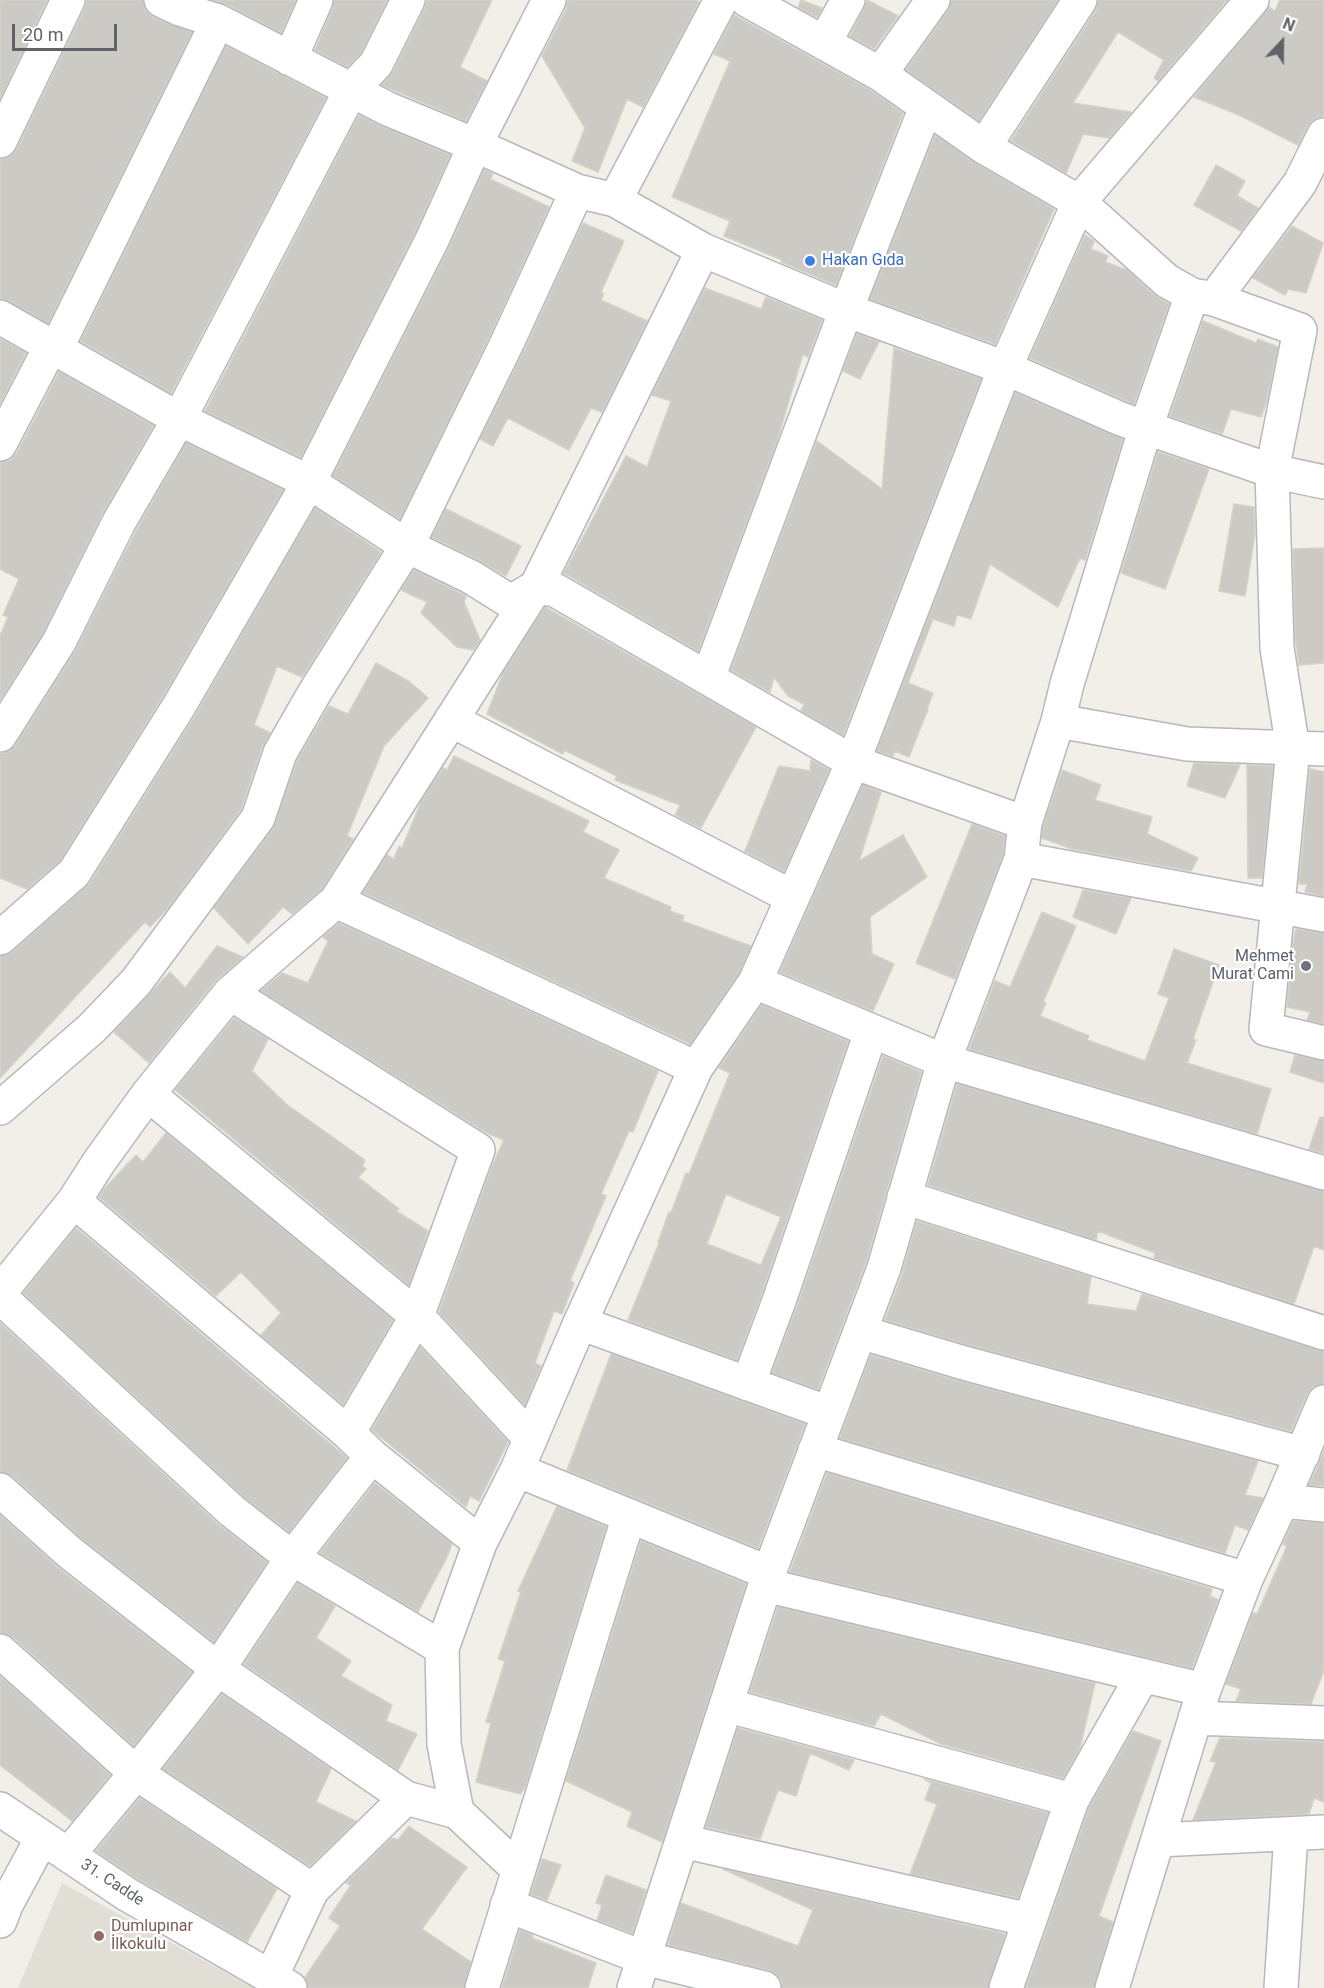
<!DOCTYPE html>
<meta charset="utf-8">
<style>
body{margin:0}
#map{position:relative;width:1324px;height:1988px;overflow:hidden;background:#f1efe8;font-family:Roboto,sans-serif}
canvas{display:block}
.north{position:absolute;left:1252px;top:12px;width:60px;height:60px;-webkit-text-stroke:4px #fff;paint-order:stroke;rotate:22deg;font-size:16px;font-weight:700;line-height:24px;text-align:center;color:#5f6368}
.north::after{content:'';display:block;margin:auto;width:21px;height:27px;background:#5f6368;clip-path:polygon(50% 0,100% 100%,50% 72%,0 100%)}
.scale{position:absolute;left:12px;top:24px;width:105px;height:27px;box-sizing:border-box;border:3px solid #5f6368;border-top:0;padding-left:8px;font-size:18px;line-height:21px;white-space:nowrap;color:#5f6368;-webkit-text-stroke:4px #fff;paint-order:stroke}
</style>
<div id="map">
<canvas width="1324" height="1988"></canvas>
<div class="north">N</div>
<div class="scale">20 m</div>
</div>
<script>
const ctx = document.querySelector('canvas').getContext('2d');
ctx.lineJoin = 'round';
function paint(path, color) { ctx.fillStyle = color; ctx.fill(path, 'evenodd'); }
function stroke(path, color, width, dash) { ctx.strokeStyle = color; ctx.lineWidth = width; ctx.lineCap = dash ? 'butt' : 'round'; ctx.setLineDash(dash || []); ctx.stroke(path); }
function drawText(font, color, halo, rows, align = 'center') {
  ctx.font = font + ' Roboto,sans-serif'; ctx.lineWidth = 4.5; ctx.setLineDash([]); ctx.textBaseline = 'middle'; ctx.strokeStyle = halo; ctx.fillStyle = color; for (const [text, x, y, turn = 0] of rows) {
    ctx.save(); ctx.translate(x, y); ctx.rotate((+turn || 0) * Math.PI / 180); ctx.textAlign = isNaN(turn) ? turn : align; if (halo) ctx.strokeText(text, 0, 0); ctx.fillText(text, 0, 0); ctx.restore();
  }
}
const education = new Path2D(`
 M62,1883L254,1988H18Z`);
const building = new Path2D(`
 M0,0H47L0,98Z
 M87,0H143L145,10L153,17L192,32L48,323L9,301L0,298V160L10,157L17,149L85,8Z
 M214,0H296L281,33L226,4Z
 M334,0H387L361,53L347,67L315,50L333,8Z
 M427,0H492L460,67L487,81L466,121L382,85L393,72L425,8Z
 M568,0H695L699,2L643,107L627,99L598,172L572,161L585,128L542,56L566,9Z
 M801,0L822,8L817,17L798,7Z
 M867,0L898,16L874,49L850,36L864,9Z
 M951,0H1058L979,121L906,70L948,11Z
 M1099,0H1227L1158,81L1154,78L1164,60L1118,32L1073,103L1131,112L1109,138L1083,134L1066,173L1011,141L1096,10Z
 M1280,0H1324V116L1313,120L1307,127L1298,145L1239,115L1194,97L1269,7L1275,11Z
 M734,15L870,90L903,113L836,285L781,262L782,260L724,236L730,221L672,197L730,61L714,54Z
 M226,46L326,98L171,393L81,341Z
 M359,115L381,126L450,155L415,232L301,457L205,411Z
 M935,135L975,163L1054,209L995,344L898,309V306L897,309L870,299Z
 M1216,165L1245,181L1237,196L1258,208L1241,231L1194,205Z
 M484,170L493,174L490,179L549,207L490,335L400,519L333,476L449,248Z
 M583,223L624,241L601,292L604,294L601,300L647,321L602,412L591,408L569,450L508,418L493,446L480,439L524,351Z
 M1292,226L1323,243L1306,293L1288,289L1285,295L1253,278Z
 M1085,235L1094,241L1091,249L1108,256L1105,262L1127,270L1154,295L1169,304L1134,404L1030,358Z
 M705,288L761,309L766,297L822,320L808,357L803,354L776,444L698,651L564,573L626,456L647,467L671,401L652,395Z
 M1203,321L1256,343L1258,339L1278,347L1266,404L1261,417L1231,409L1222,434L1170,416Z
 M857,334L879,342L860,379L843,371Z
 M0,339L26,353L0,403Z
 M894,348L981,379L843,735L801,711L804,704L788,696L774,677L770,692L731,670L817,441L882,489Z
 M59,372L153,426L102,514L43,633L0,700V636L8,617L3,615L19,579L0,569V463L10,460L17,453Z
 M1015,393L1123,439L1085,560L1080,558L1058,607L990,564L971,619L957,615L954,626L933,619L908,683L933,693L927,709H928L909,757L895,751L893,756L877,751Z
 M186,443L283,490L163,696L60,861L27,889L0,878V754L9,751L16,745L75,652L136,531Z
 M1158,452L1209,469L1165,589L1121,573Z
 M1234,504L1254,507L1255,534L1245,596L1219,591Z
 M315,508L381,552L302,677L277,666L254,725L270,733L262,747L241,809L168,908L150,927L145,922L0,1078V956L12,952L90,883L195,716Z
 M446,509L521,546L506,576L479,560L432,537Z
 M1324,548V663L1299,665L1295,636L1293,549Z
 M414,570L466,596L464,602L480,640L473,650L457,647L421,613L427,602L401,590Z
 M545,607L756,727L701,828L675,815L680,805L615,780L617,776L564,750L563,754L487,714L503,673Z
 M376,663L410,682L428,698L384,746L347,836L353,839L322,889L292,914L283,907L248,944L214,908L273,829L297,761L329,706L348,714Z
 M454,756L589,821L583,832L619,850L604,878L671,907L670,911L684,916L682,921L751,946L739,973L690,1044L363,893L387,855L394,859L399,846L402,848L421,802L443,768L447,770Z
 M811,760L829,770L784,872L745,851L779,766L810,771Z
 M1194,763L1240,765L1225,798L1187,786Z
 M1247,765L1273,766L1262,878H1248Z
 M1310,769L1324,772V896L1305,892L1307,884H1299Z
 M1062,770L1101,785L1095,800L1152,817L1147,834L1198,858L1191,871L1072,849L1042,838L1043,827Z
 M863,785L881,792L859,861L903,835L927,877L870,917L872,954L894,964L873,1011L780,972Z
 M972,824L1005,836L1003,855L955,979L916,963Z
 M1083,890L1131,898L1116,934L1073,917Z
 M1042,912L1076,926L1043,1002L1046,1003L1040,1016L1089,1036L1087,1040L1145,1061L1169,998L1158,994L1174,949L1219,965L1193,1039L1196,1040L1187,1063L1271,1089L1257,1134L969,1049L995,981L1010,987Z
 M339,923L658,1071L633,1132L629,1131L601,1194L606,1196L570,1281L574,1283L562,1314L554,1311L535,1363L541,1366L525,1405L439,1312L492,1166L504,1140L487,1133L261,991L282,973L308,983L328,941L323,937Z
 M1296,929L1324,933V1024L1307,1020L1310,1012L1287,1007L1293,942Z
 M217,946L243,957L215,981L149,1063L114,1032L170,972L185,988Z
 M762,1005L848,1041L761,1295L737,1360L628,1320L659,1243L658,1242L669,1212L671,1213L686,1173L689,1174L730,1073L719,1068ZM726,1194L781,1217L761,1265L707,1244Z
 M234,1018L268,1039L252,1071L286,1104L365,1160L362,1166L366,1169L358,1177L399,1209L396,1211L428,1231L409,1285L175,1090Z
 M1295,1055L1324,1061V1083L1290,1072Z
 M883,1056L921,1072L866,1262L818,1389L772,1373L797,1307Z
 M957,1084L1324,1191V1250L1314,1246L1294,1304L1154,1258L1155,1253L1098,1231L1096,1240L928,1185Z
 M1320,1117L1324,1118V1153L1309,1149Z
 M166,1133L393,1320L343,1404L261,1335L281,1313L241,1272L216,1296L99,1197L104,1189L136,1155L143,1162Z
 M917,1221L1091,1277L1087,1304L1136,1311L1142,1294L1324,1351V1384L1313,1387L1307,1394L1291,1431L969,1345L885,1320L902,1275Z
 M76,1228L347,1458L289,1532L244,1497L23,1293Z
 M0,1323L219,1525L267,1562L214,1642L81,1538L13,1476L0,1472Z
 M420,1347L508,1442L479,1501L470,1496L466,1507L372,1430Z
 M611,1354L805,1424L758,1548L567,1470Z
 M871,1355L959,1381L1258,1461L1245,1495L1263,1498L1248,1530L1235,1525L1225,1553L840,1438Z
 M1324,1450V1486L1309,1485L1321,1459Z
 M827,1473L1212,1589L1210,1596L1218,1600L1192,1668L790,1572Z
 M375,1483L452,1544L446,1559L418,1612L320,1553Z
 M557,1506L606,1527L525,1787L520,1794L476,1782L491,1723L486,1722L505,1661L498,1659L521,1592L518,1591Z
 M0,1515L57,1567L192,1672L134,1746L13,1637L0,1633Z
 M1293,1521L1324,1523V1670L1311,1704L1236,1701L1241,1689L1226,1684L1253,1613L1257,1614L1287,1546L1283,1544Z
 M641,1541L746,1584L662,1842L627,1826L632,1812L566,1781Z
 M298,1583L335,1606L316,1638L351,1661L341,1676L392,1705L386,1721L417,1734L398,1770L244,1664Z
 M778,1607L1095,1683L1080,1748L1063,1778L941,1744L881,1714L874,1726L750,1692Z
 M0,1676L110,1775L72,1821L0,1765Z
 M222,1694L331,1769L316,1802L356,1821L310,1866L163,1769Z
 M738,1728L854,1760L849,1770L810,1753L796,1796L778,1790L760,1839L706,1827Z
 M1133,1731L1161,1741L1099,1916L1113,1922L1094,1988H1026L1089,1808Z
 M1220,1738L1324,1742V1802L1314,1798L1309,1814L1193,1820L1216,1762L1210,1761Z
 M924,1779L1048,1813L1018,1898L910,1874L937,1804L925,1800L931,1783Z
 M140,1798L277,1889L247,1942L138,1879L96,1851Z
 M409,1826L467,1867L422,1929L471,1962L464,1988H309L305,1977L340,1926L329,1918L351,1885L346,1883L392,1838L398,1840Z
 M542,1859L561,1865L547,1900L531,1894Z
 M723,1869L1005,1934L988,1988H782V1982L777,1975L769,1970L668,1945L681,1903L798,1946L813,1910Z
 M606,1875L646,1890L632,1933L597,1920L602,1905L596,1903Z
 M520,1930L533,1935L532,1938L596,1963L588,1988H502Z`);
const minor = new Path2D(`
 M161,0L180,9L218,21L388,109L475,145L577,191L615,200L703,250L846,310L1005,368L1121,419L1272,471L1324,482
 M747,0L880,74L984,147L1079,202L1167,281L1192,295L1214,299L1300,330L1272,471L1277,648L1293,749L1266,1029L1324,1043
 M824,43L848,0
 M290,59L316,0
 M880,74L933,0
 M0,141L68,0
 M984,147L1080,0
 M615,200L721,0
 M1214,299L1300,183L1324,135
 M0,317L179,419L309,482L407,546L471,577L511,602L536,587L555,590L853,762L1025,823
 M56,349L218,21
 M0,444L51,346
 M708,678L846,310L926,107
 M451,720L792,897
 M1058,721L1187,744L1324,749
 M0,735L59,642L119,522L179,419L351,90L376,64L408,0
 M1021,859L1324,915
 M336,901L696,1068
 M0,938L74,873L179,706L309,482L432,240L475,145L549,0
 M755,982L944,1061L1324,1173
 M230,993L478,1150L417,1316L348,1433
 M148,1094L417,1316L530,1438
 M0,1108L92,1028L136,982L258,818L280,753L315,692L407,546L507,343L577,191
 M904,1197L1324,1333
 M74,1201L348,1433L372,1456L480,1543
 M0,1292L74,1201L99,1162L148,1094L230,993L336,901L536,587L703,250
 M0,1297L232,1511L292,1558L442,1648
 M580,1323L829,1413
 M860,1332L964,1363L1303,1454
 M748,1384L779,1301L871,1032
 M815,1450L1246,1579
 M517,1470L769,1573
 M0,1490L69,1552L218,1669L406,1798L457,1812L518,1869
 M1282,1501L1324,1505
 M765,1585L1204,1690
 M0,1651L136,1773L312,1890
 M726,1705L1072,1800
 M1195,1718L1324,1723
 M0,1809L128,1895L290,1988
 M457,1812L444,1744L442,1648L480,1543L517,1470L580,1323L696,1068L755,982L853,762L1005,368L1079,202L1252,0
 M1158,1840L1324,1832
 M682,1841L1030,1920
 M68,1855L136,1773L218,1669L292,1558L372,1456
 M507,1905L644,1958L764,1988
 M0,1921L6,1905L42,1838
 M271,1977L312,1890L406,1798
 M482,1988L629,1516
 M634,1988L769,1573L884,1268L944,1061L1021,859L1025,823L1058,721L1067,684L1146,427L1192,295
 M1006,1988L1072,1800L1143,1675
 M1112,1988L1204,1690L1246,1579L1282,1501L1324,1402
 M1281,1988L1291,1834`);
const markers = [
 [810,261,6,"#3f7fe0"],
 [1306,966,6,"#6b7280"],
 [99,1936,6,"#8d6e63"]
];
const shopNames = [
 ["Hakan Gıda",822,261]
];
const worshipNames = [
 ["Mehmet",1294,957],
 ["Murat Cami",1294,975]
];
const streetNames = [
 ["31. Cadde",112,1883,33]
];
const educationNames = [
 ["Dumlupınar",111,1927],
 ["İlkokulu",111,1945]
];
paint(education, '#e1ded6');
paint(building, '#cccac5');
stroke(building, '#d6d1c6', 1.5);
stroke(minor, '#b5b8bc', 36);
stroke(minor, '#fff', 33);
for (const [x, y, r, color] of markers) { const dot = new Path2D(); dot.arc(x, y, r, 0, 2 * Math.PI); ctx.fillStyle = color; ctx.fill(dot); stroke(dot, '#fff', 2); }
drawText('16px', '#366cbe', '#fff', shopNames, 'left');
drawText('16px', '#5b616d', '#fff', worshipNames, 'right');
drawText('16px', '#5f6368', '#fff', streetNames);
drawText('16px', '#785e54', '#fff', educationNames, 'left');
</script>
